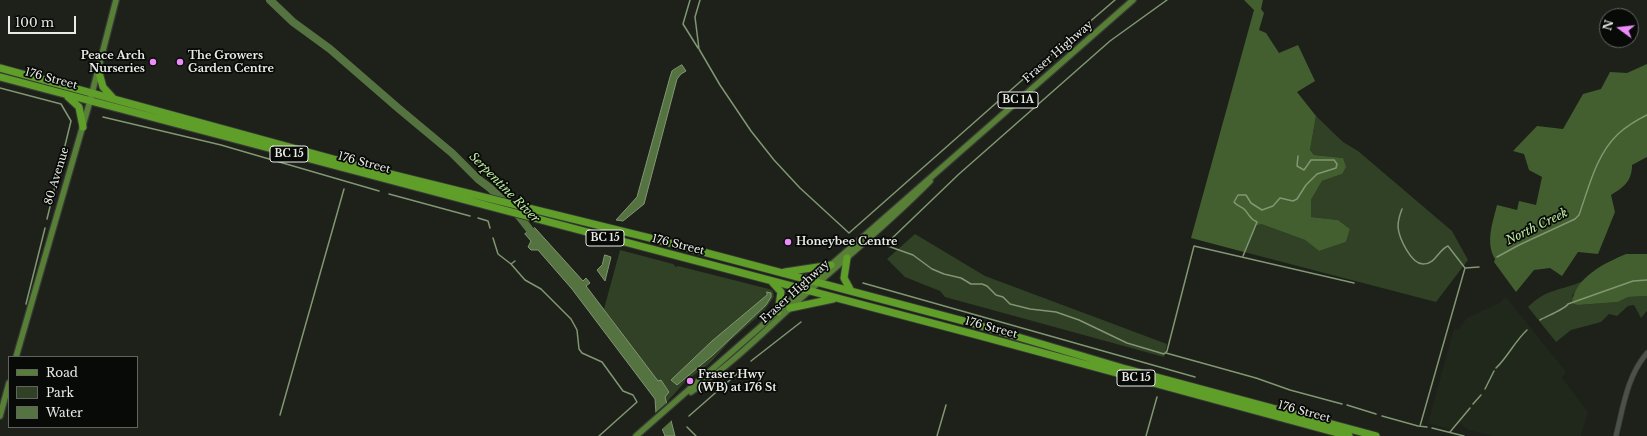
<!DOCTYPE html>
<style>
body{margin:0}
#map{position:relative;width:1647px;height:436px;overflow:hidden;background:#1d211a;font-family:"Libre Baskerville",serif}
canvas{display:block}
.legend{position:absolute;left:8px;top:356px;width:130px;height:72px;box-sizing:border-box;background:#080a07;border:1px solid #626460;margin:0;padding:5px 7px;list-style:none;font-size:12px;color:#e8ebe6}
.legend li{display:flex;align-items:center;gap:8px;height:20px}
.legend b{width:20px;border:1px solid #626460}
.north{position:absolute;left:1599px;top:8px;width:40px;height:40px;box-sizing:border-box;background:#080a07;border:1px solid #626460;border-radius:50%;rotate:285deg;font-size:11px;font-weight:700;line-height:16px;text-align:center;color:#e8ebe6}
.north::after{content:'';display:block;margin:auto;width:14px;height:18px;background:#ec8cfb;clip-path:polygon(50% 0,100% 100%,50% 72%,0 100%)}
.scale{position:absolute;left:8px;top:16px;width:68px;height:18px;box-sizing:border-box;border:2px solid #e8ebe6;border-top:0;padding-left:5px;font-size:12px;line-height:14px;white-space:nowrap;color:#e8ebe6;-webkit-text-stroke:3px #080a07;paint-order:stroke}
</style>
<div id="map">
<canvas width="1647" height="436"></canvas>
<ul class="legend">
<li><b style="height:5px;background:#587f36"></b>Road</li>
<li><b style="height:11px;background:#304125"></b>Park</li>
<li><b style="height:11px;background:#557241"></b>Water</li>
</ul>
<div class="north">N</div>
<div class="scale">100 m</div>
</div>
<script>
const ctx = document.querySelector('canvas').getContext('2d');
ctx.lineJoin = 'round';
function paint(path, color) { ctx.fillStyle = color; ctx.fill(path, 'evenodd'); }
function stroke(path, color, width, dash) { ctx.strokeStyle = color; ctx.lineWidth = width; ctx.lineCap = dash ? 'butt' : 'round'; ctx.setLineDash(dash || []); ctx.stroke(path); }
function drawText(font, color, halo, rows, align = 'center') {
  ctx.font = font + ' "Libre Baskerville",serif'; ctx.lineWidth = 3.5; ctx.setLineDash([]); ctx.textBaseline = 'middle'; ctx.strokeStyle = halo; ctx.fillStyle = color; for (const [text, x, y, turn = 0] of rows) {
    ctx.save(); ctx.translate(x, y); ctx.rotate((+turn || 0) * Math.PI / 180); ctx.textAlign = isNaN(turn) ? turn : align; if (halo) ctx.strokeText(text, 0, 0); ctx.fillText(text, 0, 0); ctx.restore();
  }
}
const built = new Path2D(`
 M1506,297L1566,372L1562,378L1588,412L1581,436H1492L1469,430L1460,423L1450,429L1428,423L1454,329L1458,330L1467,318L1499,303Z`);
const green = new Path2D(`
 M1316,116L1343,142L1358,151L1452,231L1468,260L1436,302L1244,252L1255,226L1261,224L1305,240L1319,251L1346,242L1350,229L1338,220L1311,217V200L1322,181L1342,174L1343,158L1314,155L1310,150Z
 M915,234L985,276L1167,344L1164,357L945,297L940,291L905,277L887,259Z
 M620,250L673,264L676,267L678,266L769,289L773,291L774,297L763,312L730,341L710,363L685,382L666,403L664,397L669,391L661,380L658,382L604,309Z
 M1583,281L1572,296L1578,305L1618,302L1628,297L1647,296V311L1641,318L1634,305L1628,306L1617,316L1609,314L1601,322L1571,330L1556,342L1528,307C1547,288 1561,291 1583,281Z`);
const forest = new Path2D(`
 M1244,0H1263L1261,9L1264,13L1259,30L1266,33L1279,53L1298,45L1315,81L1297,92L1316,116L1310,150L1314,155L1343,158L1346,167L1342,174L1322,181L1311,200V217L1338,220L1350,229L1346,242L1319,251L1305,240L1261,224L1255,226L1244,252L1191,238L1254,10Z
 M1647,64V157L1632,165C1632,181 1624,187 1611,195L1615,212L1598,254L1578,252L1562,276L1550,268L1534,270L1516,292L1494,262L1495,259C1485,242 1493,222 1497,205L1517,210L1519,201L1536,205L1542,177L1529,170L1524,154L1513,151L1537,126L1563,129L1583,94L1601,89L1610,72L1627,73Z
 M1626,254H1647V296L1628,297L1618,302L1578,305L1572,303C1575,277 1605,263 1626,254Z`);
const water = new Path2D(`
 M682,65L686,71L681,74L677,79L644,204L623,221L616,220L637,197L670,77L672,71Z
 M535,228L583,281L586,278L590,283L586,286L658,381L661,380L669,392L665,397L675,436H665L656,413L655,399L572,289L538,250H531L528,247L531,241L525,234Z
 M605,255L611,257L605,281L597,270L602,265Z
 M767,292L771,293V297L766,305L713,355L677,385L671,380L712,341L767,295Z`);
const pier = new Path2D(`
 M668,402L673,419L661,430L654,414Z`);
const stream = new Path2D(`
 M690,0L683,24L698,48
 M700,0L695,17L699,49L720,85L751,131L774,160L800,188L849,233L1029,74
 M1167,0L1110,41L959,174L885,245L913,255L932,269L944,274L961,278L971,284H982L987,286L996,295L1003,297L1010,304L1030,309L1056,312L1079,320L1127,343L1164,354L1167,351L1194,246L1354,283
 M1035,69L1115,0
 M0,88L61,104L71,121L47,219
 M103,117L221,145L379,191
 M389,194L470,216
 M1402,209C1400,214 1398,221 1398,227C1399,238 1411,264 1423,264C1436,264 1438,250 1448,246L1465,268
 M478,218L488,221L490,228
 M493,238L498,254L511,264
 M1243,256L1257,222C1250,219 1250,216 1245,210C1243,207 1237,206 1234,202L1238,195H1246L1251,203L1262,210L1273,206L1280,198L1293,201L1297,199L1306,185L1317,174L1336,168L1337,164L1334,160H1311L1304,170L1297,166L1298,156
 M1497,257L1519,245L1575,219L1579,215C1589,187 1596,155 1618,134C1627,126 1637,120 1647,115
 M515,261L511,264L525,280L541,289L571,319L577,330L579,349L582,353L602,362L623,391L633,395L637,402L599,436
 M863,283L1195,377
 M26,304L45,228
 M1540,320C1547,316 1565,309 1568,304L1633,281L1647,280
 M1166,353L1256,378L1290,390L1342,404
 M751,361L801,322
 M1496,368C1507,358 1515,341 1527,330
 M1485,389L1494,371
 M1473,404L1481,395
 M1347,405L1376,414
 M280,415L344,189
 M689,416L738,373
 M1382,416L1418,426L1427,427
 M1420,426L1465,268L1479,267
 M687,427L696,436
 M1432,428L1464,436
 M1450,432L1470,408
 M937,436L946,405
 M1146,436L1157,397`);
const river = new Path2D(`
 M270,0L293,22L330,49L398,108L452,153L478,179L490,188L519,216L537,239`);
const minor = new Path2D(`
 M1616,436C1623,408 1627,376 1647,353`);
const major = new Path2D(`
 M16,357L90,101L116,0
 M691,392C734,363 769,326 808,292C849,255 891,221 930,181
 M0,416L9,383
 M636,436L1133,0`);
const highway = new Path2D(`
 M0,68L362,167L658,240L971,323L1126,369L1376,436
 M98,69L103,87L113,98
 M0,77L977,335L1349,436
 M68,97L79,107L83,127
 M847,258L844,278L851,291
 M785,272L831,265
 M772,282L781,292L778,312
 M790,308L833,299`);
const markers = [
 [153,62,4,"#ec8cfb"],
 [180,62,4,"#ec8cfb"],
 [788,242,4,"#ec8cfb"],
 [690,381,4,"#ec8cfb"]
];
const shields = [
 [1018,100,40],
 [289,154,38],
 [605,238,38],
 [1136,378,38]
];
const shieldNames = [
 ["BC 1A",1018,100],
 ["BC 15",289,154],
 ["BC 15",605,238],
 ["BC 15",1136,378]
];
const streetNames = [
 ["Fraser Highway",1058,52,-41],
 ["176 Street",51,79,15],
 ["176 Street",364,163,15],
 ["80 Avenue",57,176,-73],
 ["176 Street",678,245,14],
 ["Fraser Highway",795,292,-42],
 ["176 Street",991,328,15],
 ["176 Street",1304,412,15]
];
const poiNames = [
 ["Peace Arch",145,56,"right"],
 ["Nurseries",145,69,"right"],
 ["The Growers",188,56],
 ["Garden Centre",188,69],
 ["Honeybee Centre",796,242],
 ["Fraser Hwy",698,375],
 ["(WB) at 176 St",698,388]
];
const waterNames = [
 ["Serpentine River",504,188,45],
 ["North Creek",1537,227,-26]
];
paint(built, '#20281b');
paint(green, '#304125');
paint(forest, '#435f30');
paint(water, '#557241');
stroke(water, '#819672', 1);
paint(pier, '#1d211a');
stroke(stream, '#819672', 1.5);
stroke(river, '#557241', 8);
stroke(minor, '#383c36', 6);
stroke(major, '#383c36', 8);
stroke(highway, '#383c36', 9);
stroke(minor, '#4b5148', 4.5);
stroke(major, '#587f36', 5.5);
stroke(highway, '#609e2a', 7);
for (const [x, y, r, color] of markers) { const dot = new Path2D(); dot.arc(x, y, r, 0, 2 * Math.PI); ctx.fillStyle = color; ctx.fill(dot); stroke(dot, '#080a07', 1.5); }
for (const [x, y, w] of shields) { const box = new Path2D(); box.roundRect(x - w / 2, y - 8, w, 16, 3); ctx.fillStyle = '#080a07'; ctx.fill(box); stroke(box, '#e8ebe6', 1); }
drawText('bold 10px', '#e8ebe6', null, shieldNames);
drawText('11px', '#e8ebe6', '#080a07', streetNames);
drawText('bold 11px', '#e8ebe6', '#080a07', poiNames, 'left');
drawText('italic 12px', '#bfeda2', '#080a07', waterNames);
</script>
